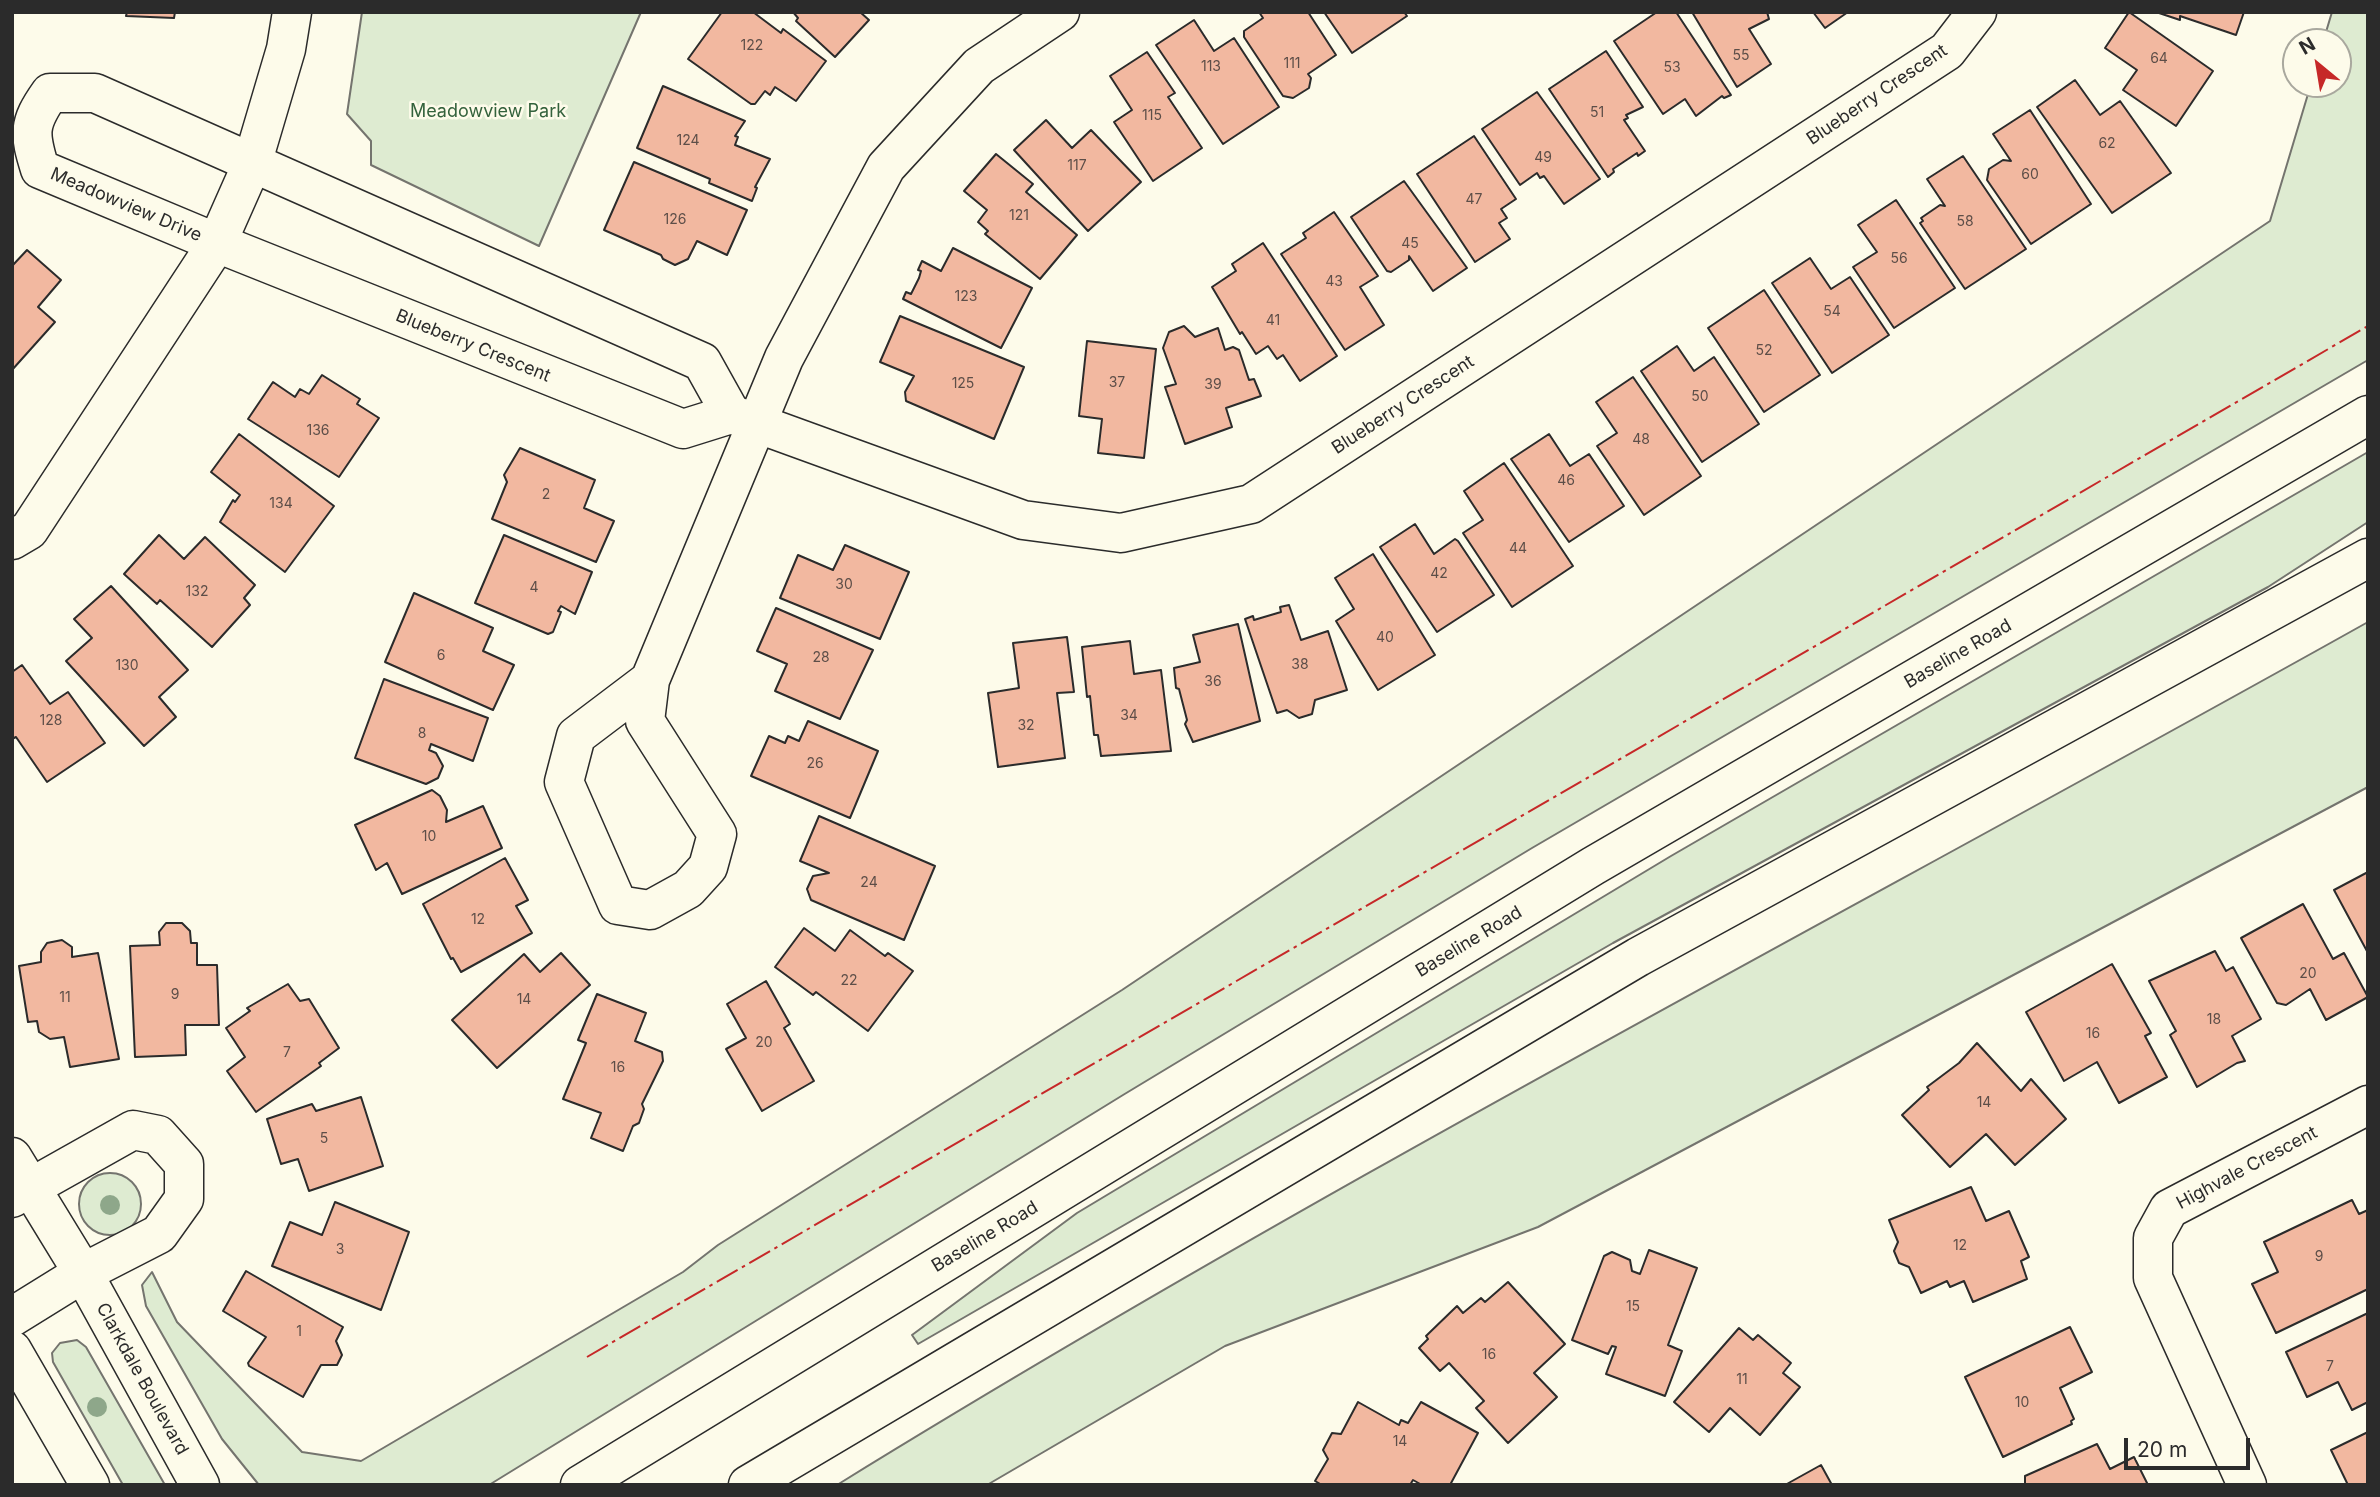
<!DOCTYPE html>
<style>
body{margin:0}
#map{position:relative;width:2380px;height:1497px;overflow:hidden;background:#fdfbea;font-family:Inter,sans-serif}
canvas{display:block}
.frame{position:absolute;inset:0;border:14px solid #2b2b2b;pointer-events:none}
.north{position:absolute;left:2282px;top:28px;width:70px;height:70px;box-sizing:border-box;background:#fdfbea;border:2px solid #a9a89e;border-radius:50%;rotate:330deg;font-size:19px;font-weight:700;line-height:28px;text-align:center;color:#2b2b2b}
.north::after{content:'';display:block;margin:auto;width:24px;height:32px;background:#c62828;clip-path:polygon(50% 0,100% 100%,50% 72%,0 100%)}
.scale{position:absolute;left:2124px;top:1438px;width:126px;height:32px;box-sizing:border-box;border:4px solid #2b2b2b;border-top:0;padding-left:9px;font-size:21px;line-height:24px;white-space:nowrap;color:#2b2b2b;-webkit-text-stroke:5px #fdfbea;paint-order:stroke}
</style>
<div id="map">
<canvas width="2380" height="1497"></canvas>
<div class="frame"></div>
<div class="north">N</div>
<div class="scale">20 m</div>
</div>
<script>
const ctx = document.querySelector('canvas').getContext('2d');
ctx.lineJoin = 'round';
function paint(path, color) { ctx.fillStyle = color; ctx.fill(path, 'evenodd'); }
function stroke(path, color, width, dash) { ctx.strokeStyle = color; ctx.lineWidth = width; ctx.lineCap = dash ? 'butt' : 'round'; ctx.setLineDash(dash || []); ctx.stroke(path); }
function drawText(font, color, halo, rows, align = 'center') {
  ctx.font = font + ' Inter,sans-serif'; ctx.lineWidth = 5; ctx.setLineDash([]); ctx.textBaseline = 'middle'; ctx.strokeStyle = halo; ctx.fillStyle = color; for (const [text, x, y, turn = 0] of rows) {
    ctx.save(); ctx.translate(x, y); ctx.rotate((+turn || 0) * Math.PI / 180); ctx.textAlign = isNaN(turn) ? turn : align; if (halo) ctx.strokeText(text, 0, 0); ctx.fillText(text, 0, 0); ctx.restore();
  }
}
const green = new Path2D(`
 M362,12H641L539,246L371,165V141L347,114Z
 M2332,12H2368V360L1532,848L1123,1095L489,1485H259L222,1439L146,1306L142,1285L152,1272L177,1322L302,1452L361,1461L683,1272L718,1245L1122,990L2270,221L2311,84H2338V42H2323Z
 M2368,452V522L2268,587L1613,943L918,1344L912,1335L1077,1213L1671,856Z
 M2368,622V787L1538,1227L1225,1346L987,1485H837C1336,1177 1857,908 2368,622Z
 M79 1204a31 31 0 1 1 62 0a31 31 0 1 1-62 0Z
 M77,1340L86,1347L165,1485H123L53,1362L52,1353L60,1343Z`);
const building = new Path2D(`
 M127,12H175L174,18L126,16Z
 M722,12H753L781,33L783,29L826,61L796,101L775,87L770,95L765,91L755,104H751L688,59Z
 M793,12H860L869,20L835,57L796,21L798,18Z
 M1259,12H1308L1336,55L1308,74L1311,78L1309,88L1293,98L1283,96L1244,37V31L1263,18Z
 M1324,12H1404L1407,16L1352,53Z
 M1657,12H1676L1731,95L1724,98L1722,96L1696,116L1685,99L1663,114L1614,41Z
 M1692,12H1767L1769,19L1749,29L1771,64L1737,87Z
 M1813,12H1848L1825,28Z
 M2129,12L2213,71L2176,126L2123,90L2137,70L2105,48Z
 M2156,12H2244L2236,35L2180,16V20Z
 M1194,20L1214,51L1234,38L1279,107L1223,144L1156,45Z
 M1606,51L1643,107L1626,115L1628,118L1624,120L1645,151L1638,156L1637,153L1613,169L1614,172L1608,177L1549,89Z
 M1147,52L1175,93L1168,97L1202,148L1153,181L1114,122L1132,110L1110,76Z
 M2075,80L2100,115L2120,101L2171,173L2112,213L2037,107Z
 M663,86L745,121L735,136L738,137L735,145L770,159L755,187L757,188L752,201L709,183L710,179L637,148Z
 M1537,92L1600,179L1564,204L1544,176L1540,178L1537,173L1520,185L1482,129Z
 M2030,110L2091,204L2031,244L1987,180L1989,169L2003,160L2011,161L1993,134Z
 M1046,120L1072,148L1091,130L1141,182L1088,231L1014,150Z
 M1474,136L1516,199L1501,209L1507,218L1499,223L1510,239L1475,262L1417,174Z
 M996,154L1033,184L1026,192L1077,235L1040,279L985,234L988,231L978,222L987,210L964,191Z
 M1963,156L2026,249L1965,289L1920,223L1923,221L1921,218L1940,205L1945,206L1927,179Z
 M634,162L747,210L727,255L697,241L688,259L675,265L663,259L661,255L604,230Z
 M1404,181L1467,268L1433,291L1409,256V260L1391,272L1387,271L1351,217Z
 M1896,200L1955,288L1894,328L1853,267L1877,252L1858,225Z
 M1334,212L1378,276L1360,287L1384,325L1345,350L1281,254L1306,238L1303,233Z
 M1263,243L1337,356L1300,381L1283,355L1277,359L1268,346L1256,354L1242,332L1240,334L1212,287L1236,271L1232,264Z
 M953,248L1032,288L1001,348L903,299L906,292L911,294L919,278L921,271L918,270L922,261L941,271Z
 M27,250L61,280L38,307L55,322L12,370V266Z
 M1810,258L1831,289L1850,277L1889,335L1832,373L1772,283Z
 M1764,290L1820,375L1764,412L1708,328Z
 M900,316L1024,367L994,439L906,401L905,392L914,376L880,362Z
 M1184,326L1195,337L1218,328L1225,350L1233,347L1239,350L1249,380L1254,379L1261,396L1226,408L1232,427L1185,444L1165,387L1176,384L1163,348L1169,332Z
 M1087,341L1156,349L1144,458L1098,453L1102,419L1079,416Z
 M1677,346L1694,371L1714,357L1759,424L1702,462L1641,371Z
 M322,375L360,399L357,404L379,418L339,477L248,419L273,382L295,397L300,389L309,394Z
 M1633,377L1701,476L1644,515L1597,446L1617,433L1596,402Z
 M239,434L334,506L285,572L220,522L233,500L235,502L240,495L211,472Z
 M1549,434L1570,466L1589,454L1624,506L1569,542L1511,459Z
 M520,448L595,480L584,508L614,521L596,562L492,519L507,482L504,475Z
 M1504,463L1573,566L1512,607L1463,533L1483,520L1464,491Z
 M1415,524L1434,554L1455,539L1458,541L1494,595L1437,632L1380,547Z
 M159,535L184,559L205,537L255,585L244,598L250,605L212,647L160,600L157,604L124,574Z
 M504,535L592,572L575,614L561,606L558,611L561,612L553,632L548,634L475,603Z
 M845,545L909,572L880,639L780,598L798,555L833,570Z
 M1373,554L1435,655L1378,690L1336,621L1354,609L1335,578Z
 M111,586L188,670L159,697L176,717L144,746L66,661L92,638L74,619Z
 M414,593L493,628L483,651L514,665L493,710L385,662Z
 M1289,605L1301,640L1328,631L1347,690L1315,700L1312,714L1299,718L1287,710L1277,713L1245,619L1253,616L1254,620L1281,612L1280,607Z
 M776,608L873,650L840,719L775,691L787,664L757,651Z
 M1238,624L1260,721L1193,742L1185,724L1187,720L1179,689L1176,688L1174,668L1200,662L1193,635Z
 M1067,637L1074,692L1057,693L1065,758L998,767L988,693L1019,688L1013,643Z
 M1130,641L1134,674L1161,670L1171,751L1101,756L1098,735H1094L1090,696L1087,697L1082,647Z
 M22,665L50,704L68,692L105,743L47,782L16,737L12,739V672Z
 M384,679L488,718L473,761L431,744L429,750L436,753L443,766L438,778L426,784L355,758Z
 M808,721L878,751L850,818L751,776L769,736L785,743L788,736L799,741Z
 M432,790L440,796L447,810L446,822L483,806L502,848L402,894L387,863L376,870L355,825Z
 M819,816L935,866L904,940L811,900L807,889L813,876L829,873L800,861Z
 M505,858L528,900L516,906L532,933L461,972L453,958L451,959L423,904Z
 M2368,872V953L2334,890Z
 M2303,904L2333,959L2344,953L2368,997L2326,1020L2310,989L2286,1005L2277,1003L2241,938Z
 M166,923H182L190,931L191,943H197V965H217L219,1025H185L186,1055L135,1057L130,946L160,945L159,932Z
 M804,928L835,951L850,930L885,956L888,953L913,971L868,1031L816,992L813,995L775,967Z
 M62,940L72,947V957L98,953L119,1059L70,1067L64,1037L50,1039L39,1032L37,1021L28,1022L19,966L41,962V952L47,943Z
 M2215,951L2226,971L2233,967L2261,1019L2232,1036L2245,1061L2237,1063L2197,1087L2170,1035L2176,1031L2149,981Z
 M561,953L590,985L497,1068L452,1020L524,954L540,972Z
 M2112,964L2151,1033L2145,1036L2167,1077L2119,1103L2097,1062L2064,1081L2026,1012Z
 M766,981L790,1024L784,1028L814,1081L762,1111L726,1049L746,1038L727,1004Z
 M288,984L300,1001L309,999L339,1048L319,1063L321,1066L256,1112L227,1071L245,1057L226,1028L250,1011L247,1008Z
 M597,994L646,1013L635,1041L662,1052L663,1061L642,1104L644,1109L639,1123L633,1126L623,1151L591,1138L601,1113L563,1099L586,1043L578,1040Z
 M1977,1043L2021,1091L2031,1079L2066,1119L2015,1165L1986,1134L1950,1167L1902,1115L1929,1090L1927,1087L1959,1063Z
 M361,1097L383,1166L309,1191L298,1159L281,1164L267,1119L312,1104L316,1111Z
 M1971,1187L1986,1221L2009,1211L2029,1257L2021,1261L2027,1279L1973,1302L1964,1281L1950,1287L1947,1281L1921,1293L1909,1267L1899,1263L1894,1251L1898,1242L1889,1220Z
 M2352,1200L2359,1214L2368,1210V1289L2276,1333L2252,1284L2278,1272L2264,1242Z
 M335,1202L409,1232L381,1310L272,1266L290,1222L322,1235Z
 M1649,1250L1697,1268L1668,1345L1682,1351L1665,1396L1606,1374L1616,1347L1612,1346L1608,1354L1572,1340L1604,1256L1612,1252L1630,1260L1632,1271L1640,1274Z
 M246,1271L343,1327L336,1341L342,1355L337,1365H321L303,1397L249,1366L248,1363L266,1337L223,1311Z
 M1508,1282L1565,1344L1534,1373L1557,1397L1508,1443L1476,1408L1484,1401L1449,1363L1440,1371L1419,1348L1428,1339L1426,1336L1457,1306L1463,1313L1481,1298L1485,1302Z
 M2368,1313V1402L2352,1410L2338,1382L2307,1397L2286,1352Z
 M2070,1327L2092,1372L2060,1388L2074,1419L2071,1421L2072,1424L2003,1457L1965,1377Z
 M1739,1328L1753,1340L1758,1335L1791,1363L1783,1373L1800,1387L1760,1435L1730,1408L1709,1432L1674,1402Z
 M1358,1402L1399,1425L1401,1420L1408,1423L1421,1402L1478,1433L1450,1485H1422L1413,1480L1410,1485H1322L1315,1481L1328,1459L1323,1450L1332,1433L1341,1434Z
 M2368,1432V1485H2348L2331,1450Z
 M2097,1444L2110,1469L2134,1457L2148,1485H2025V1476Z
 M1821,1465L1832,1485H1785Z`);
const minor = new Path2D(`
 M731,414L683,429L217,243L40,169C29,134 28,124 50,93H95L702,362L731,414L1023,520L1121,533L1251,504L1947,51L1977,12
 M650,680L576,736L564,782L618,905L650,910L688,889L708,867L717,834L645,721L650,680L784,358L886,167L979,66L1060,12
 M12,1198L133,1130L158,1135L184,1164V1199L159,1234L83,1273L12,1317
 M2247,1485L2153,1278V1238L2169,1209L2368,1105`);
const tertiary = new Path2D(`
 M12,540L29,530L217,243L252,164L286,49L292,12
 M12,1157L83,1273L200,1485
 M12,1350L90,1485`);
const secondary = new Path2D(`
 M580,1485L1593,866L2368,415
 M748,1485L1638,957L2368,558`);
const power = new Path2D(`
 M587,1357L2368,326`);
const trees = [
 [110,1205],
 [97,1407]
];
const numberNames = [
 ["122",752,46],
 ["55",1741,56],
 ["64",2159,59],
 ["111",1292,64],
 ["113",1211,67],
 ["53",1672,68],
 ["51",1597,113],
 ["115",1152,116],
 ["124",688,141],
 ["62",2107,144],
 ["49",1543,158],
 ["117",1077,166],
 ["60",2030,175],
 ["47",1474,200],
 ["121",1019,216],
 ["126",675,220],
 ["58",1965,222],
 ["45",1410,244],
 ["56",1899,259],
 ["43",1334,282],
 ["123",966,297],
 ["54",1832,312],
 ["41",1273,321],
 ["52",1764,351],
 ["37",1117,383],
 ["125",963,384],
 ["39",1213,385],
 ["50",1700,397],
 ["136",318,431],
 ["48",1641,440],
 ["46",1566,481],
 ["2",546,495],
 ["134",281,504],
 ["44",1518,549],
 ["42",1439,574],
 ["30",844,585],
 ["4",534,588],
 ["132",197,592],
 ["40",1385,638],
 ["6",441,656],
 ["28",821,658],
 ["38",1300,665],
 ["130",127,666],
 ["36",1213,682],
 ["34",1129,716],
 ["128",51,721],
 ["32",1026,726],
 ["8",422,734],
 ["26",815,764],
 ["10",429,837],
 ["24",869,883],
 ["12",478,920],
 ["20",2308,974],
 ["22",849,981],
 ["9",175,995],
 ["11",65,998],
 ["14",524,1000],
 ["18",2214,1020],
 ["16",2093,1034],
 ["20",764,1043],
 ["7",287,1053],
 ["16",618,1068],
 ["14",1984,1103],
 ["5",324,1139],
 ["12",1960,1246],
 ["3",340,1250],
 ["9",2319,1257],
 ["15",1633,1307],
 ["1",299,1332],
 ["16",1489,1355],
 ["7",2330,1367],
 ["11",1742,1380],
 ["10",2022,1403],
 ["14",1400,1442]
];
const streetNames = [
 ["Blueberry Crescent",1877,95,-34],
 ["Meadowview Drive",126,205,23],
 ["Blueberry Crescent",473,346,22],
 ["Blueberry Crescent",1403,405,-33],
 ["Baseline Road",1958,654,-30],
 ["Baseline Road",1469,942,-31],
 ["Highvale Crescent",2247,1168,-28],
 ["Baseline Road",985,1237,-31],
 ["Clarkdale Boulevard",142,1379,61]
];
const parkNames = [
 ["Meadowview Park",488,112]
];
paint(green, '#deebd1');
stroke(green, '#74746e', 2);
paint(building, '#f2b8a0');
stroke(building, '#2b2b2b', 2);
stroke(minor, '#2b2b2b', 41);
stroke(tertiary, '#2b2b2b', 41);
stroke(secondary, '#2b2b2b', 41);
stroke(minor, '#fdfbea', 38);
stroke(tertiary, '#fdfbea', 38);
stroke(secondary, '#fdfbea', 38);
stroke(power, '#c62828', 2, [24, 5, 3.5, 5]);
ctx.fillStyle = '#8ea78a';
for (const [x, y] of trees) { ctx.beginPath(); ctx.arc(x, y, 10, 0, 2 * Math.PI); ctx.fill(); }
drawText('14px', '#5d4e48', null, numberNames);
drawText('18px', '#2b2b2b', '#fdfbea', streetNames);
drawText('18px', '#34623c', '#fdfbea', parkNames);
</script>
